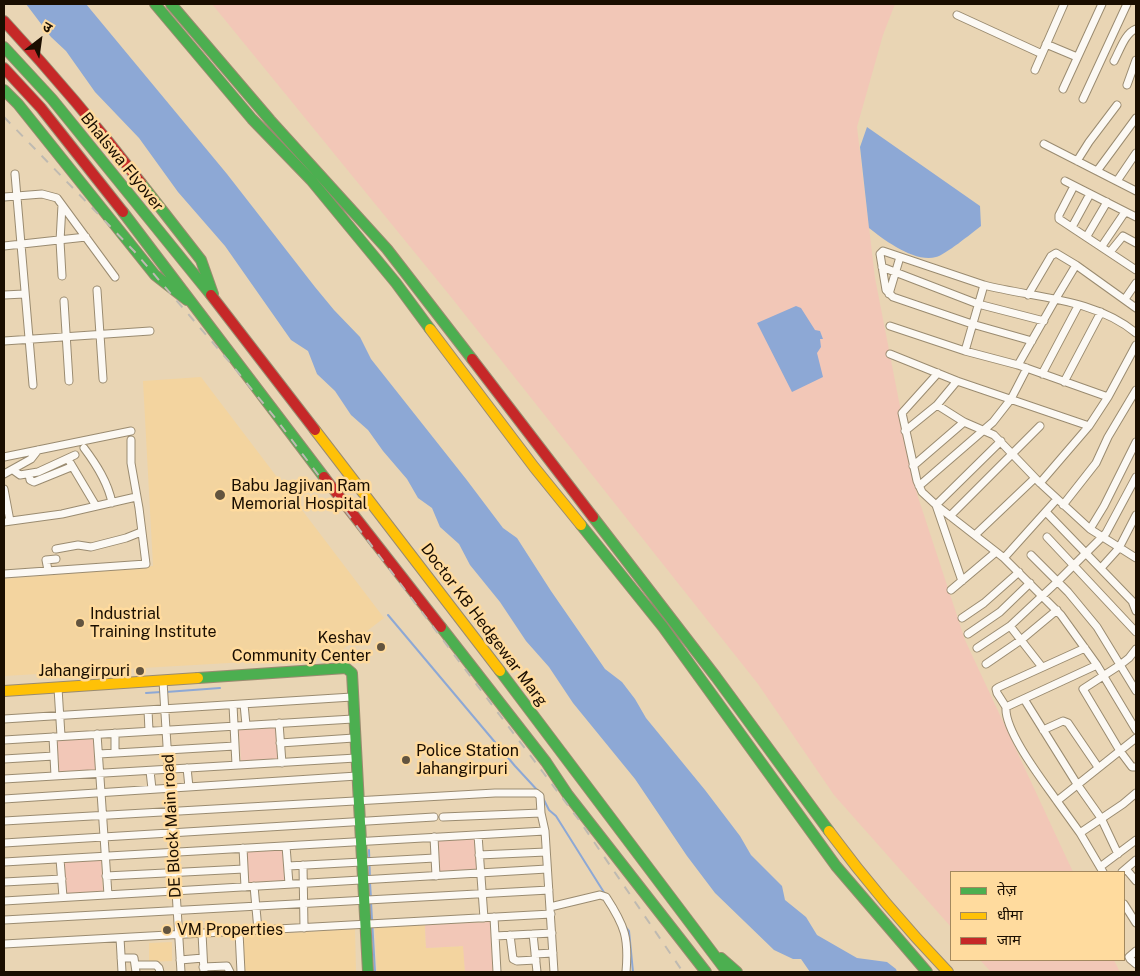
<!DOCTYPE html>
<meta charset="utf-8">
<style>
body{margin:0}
#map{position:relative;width:1140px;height:976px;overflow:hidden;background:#e9d5b4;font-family:"Public Sans","Noto Sans Devanagari",sans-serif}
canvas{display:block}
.frame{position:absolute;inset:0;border:5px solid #1a0e00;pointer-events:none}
.legend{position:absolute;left:950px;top:871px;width:175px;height:90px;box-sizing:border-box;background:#ffdb9e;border:1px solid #a3895f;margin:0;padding:6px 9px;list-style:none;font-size:15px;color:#1a0e00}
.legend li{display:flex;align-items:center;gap:10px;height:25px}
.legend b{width:25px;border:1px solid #a3895f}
.north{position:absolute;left:15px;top:15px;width:50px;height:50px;-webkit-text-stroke:4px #ffdb9e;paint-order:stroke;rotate:30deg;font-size:14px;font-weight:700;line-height:20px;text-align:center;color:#1a0e00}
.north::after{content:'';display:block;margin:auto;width:18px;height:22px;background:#1a0e00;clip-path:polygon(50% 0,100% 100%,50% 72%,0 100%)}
</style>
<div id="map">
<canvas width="1140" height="976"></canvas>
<div class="frame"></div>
<ul class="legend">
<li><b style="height:6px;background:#4caf50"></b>तेज़</li>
<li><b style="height:6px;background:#ffc107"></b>धीमा</li>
<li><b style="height:6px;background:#c62828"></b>जाम</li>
</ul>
<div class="north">उ</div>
</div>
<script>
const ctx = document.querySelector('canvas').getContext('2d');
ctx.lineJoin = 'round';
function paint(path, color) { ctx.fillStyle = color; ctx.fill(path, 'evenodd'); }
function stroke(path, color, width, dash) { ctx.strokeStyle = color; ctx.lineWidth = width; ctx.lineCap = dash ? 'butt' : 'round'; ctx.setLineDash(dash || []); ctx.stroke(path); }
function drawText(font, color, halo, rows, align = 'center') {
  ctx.font = font + ' "Public Sans",sans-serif'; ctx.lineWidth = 5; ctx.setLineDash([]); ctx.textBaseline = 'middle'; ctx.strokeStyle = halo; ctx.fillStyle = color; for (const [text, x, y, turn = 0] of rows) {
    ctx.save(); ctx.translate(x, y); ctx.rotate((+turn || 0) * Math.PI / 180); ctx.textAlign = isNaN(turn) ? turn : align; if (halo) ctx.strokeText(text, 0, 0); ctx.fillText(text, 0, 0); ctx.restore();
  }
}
const built = new Path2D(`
 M201,377L384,618L333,657L4,676V579L153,566L143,381Z
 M425,925L426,948L464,946L465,972H377L375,928Z
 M355,929L356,972H244L243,936Z
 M172,942V961L149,962V943Z`);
const green = new Path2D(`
 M212,4H895L883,35L857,127L875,278L917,494L965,640L1073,872H951V927L834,795L758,684L447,292Z
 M276,727L278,759L241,762L239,730Z
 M94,738L96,770L59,772L57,740Z
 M475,838L477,871L440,873L438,841Z
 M283,850L285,882L248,884L246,852Z
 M101,860L103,892L66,894L64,862Z
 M490,922L493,972H465L463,946L426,948L425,925Z
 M980,960H1114L1120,972H991Z`);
const water = new Path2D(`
 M26,4H86L227,174L315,287L334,310L360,337L371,359L466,479L503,528L517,538L551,591L605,669L622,682L635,699L646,718L705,790L740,836L751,855L782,886L785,900L806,917L817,935L857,958L887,962L896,969L897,972H810L801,959H793L774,950L715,893L687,856L635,779L573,703L549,667L526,641L500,602L470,565L459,544L440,527L432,508L418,498L407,479L383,451L368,430L351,415L335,391L317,374L308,351L291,340L225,246L178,192L139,138L95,92L66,51L51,37Z
 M867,127L980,206L981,226C972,233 945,255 936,257C915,263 884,240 869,228L860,147Z
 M796,306L801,308L815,330L820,331L823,339H820L821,347L817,353L823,377L792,392L757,323Z`);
const stream = new Path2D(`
 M388,615L515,766L539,792
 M166,692L220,688
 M146,693L161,692
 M543,798L549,810L556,816L605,894
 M369,850L370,878
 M370,883L371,898
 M371,902L375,972
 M625,926L629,931L633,972`);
const street = new Path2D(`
 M957,15L1042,54
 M1046,44L1077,57
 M1114,61C1120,50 1125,33 1136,29
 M1035,70L1064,4
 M1127,85L1136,60
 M1063,89L1102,4
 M1083,99L1127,4
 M1044,144L1136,191
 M1077,161L1089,142L1117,105
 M1097,171L1136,118
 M15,174L33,385
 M1065,181L1136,217
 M1117,181L1136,153
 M1074,186L1059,215V219L1136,270
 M4,197L42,194L57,198L115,277
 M62,205L60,241L62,276
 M1072,227L1090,194
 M1087,236L1107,202
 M4,246L86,237
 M1102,246L1125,212
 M1110,252L1123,236L1136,243
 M882,267L978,304L1044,321
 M984,285L883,251L880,254L886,290L893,297L972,324L1032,341
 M97,290L103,379
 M889,294L900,257
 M4,295L24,294
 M1028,295L1051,256L1056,253L1076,265L1136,308
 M1125,299L1136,283
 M64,301L69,381
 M890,326L965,351
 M4,341L150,331
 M1136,345L1108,397L1089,426L1040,483L1090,529L1136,558
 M890,354L957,381L1089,426
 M1018,365L1055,300L1076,265
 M938,373L902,413L917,481L922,492L936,505L1004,558L1061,615L1097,665L1136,730
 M1042,374L1078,306
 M957,381L937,405L964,422L994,435L1040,483
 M1064,382L1101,312
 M1108,397L1018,365L965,351L984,285C1034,298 1094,298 1136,333
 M905,431L937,405
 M84,448C96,464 108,482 112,503
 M4,457L131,431
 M68,459L96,506
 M913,466L964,422
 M13,470L20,475L38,472L75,455
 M4,474L31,459L38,450
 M29,474L30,480L34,482L71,467
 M919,486L993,422L1011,399L1027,368
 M4,489L10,521
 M1063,505L1096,463L1108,437L1136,390
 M1046,512L1132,601L1136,611
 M950,516L1040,426
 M4,522L62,514L136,497
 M1090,529L1104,506L1136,442
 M975,535L1035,478
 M1047,537L1136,632
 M56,549L78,545L91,547L126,538L141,532
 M1031,555L1068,592L1097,627L1136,691
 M1004,558L1057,499
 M1101,568L1119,548L1136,515
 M48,570L46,560L56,559
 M4,574L146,564L139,508L131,463V440
 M962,581L936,505L1001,441
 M951,590L996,552
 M962,618L984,603L1019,572
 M1010,626L1042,667
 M968,634L1000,612L1030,583
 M977,648L1010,626L1057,582L1106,533L1136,477
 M1136,649L1129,658L1120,665L1083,689L1120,751L1132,767H1136
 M986,664L1021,640L1057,610
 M1097,665L1006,707C1004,731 1043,781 1057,801L1136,738
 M163,681L181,972
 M58,688L61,736
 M1024,699L1077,784L1101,818L1118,854
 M244,704L246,725
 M233,705L236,765
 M1006,707L997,693L996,689L999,687L1085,648
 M148,710L149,731
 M4,719L352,697
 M279,723L282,763
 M1043,730L1063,721L1068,723L1098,767
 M115,733V753
 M97,734L108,895
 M53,737L55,776
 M4,740L353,719
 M280,743L354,738
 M99,754L235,746
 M4,759L54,756
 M187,768L189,787
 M150,771L152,789
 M4,779L356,758
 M4,799L357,776
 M1057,801L1080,833L1103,872
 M443,817L541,813
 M4,821L495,793H536L540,796L541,813L545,831L554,972
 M1080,833L1123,804L1136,793
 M478,835L484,918
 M434,837L436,876
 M4,843L434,817
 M286,846L289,884
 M243,848L245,887
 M479,855L546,852
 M60,859L63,897
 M4,862L545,831
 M303,865L304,928
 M288,866L435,858
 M1100,867L1136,840
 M1126,869L1136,881
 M1122,872L1136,860
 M106,876L244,869
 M4,882L62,879
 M254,886L258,930
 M4,901L547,869
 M1124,904L1136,923
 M550,907L600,895L606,897C625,926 629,938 626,972
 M494,917L497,972
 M4,920L549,890
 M239,932L241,972
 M202,933L204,972
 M533,934L537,972
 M510,935L513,959L517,961L536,960
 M495,936L552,933
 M120,938L122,972
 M4,944L551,914
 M1136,951L1129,957L1130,959L1136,964
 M535,954L553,953
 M121,958H134L136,972
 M180,960L203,958
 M135,965H156L159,968L160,972
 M203,967L227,966L230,972`);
const fast = new Path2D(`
 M155,4L252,119L311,180L396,283L430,329
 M171,4L270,120L387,249L472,359
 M4,47L52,99L211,295
 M4,90L18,104L155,275L187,300
 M141,183L201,260L213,294
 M123,212L324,477
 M593,517L716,677L829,831
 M581,525L663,627L836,866L927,972
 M441,627L546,762L568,795L706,972
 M500,671L727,972
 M198,678L346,668L352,673L368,972
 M721,958L737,972`);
const slow = new Path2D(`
 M430,329L534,467L581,525
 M315,430L500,671
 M4,691L198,678
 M829,831C866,881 905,927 948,972`);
const jam = new Path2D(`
 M4,21C52,73 98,127 141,183
 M4,68L41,108L123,212
 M211,295L315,430
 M472,359L593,517
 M324,477L441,627`);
const rail = new Path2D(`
 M4,117L134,251L232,365L276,419L579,820L683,972`);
const markers = [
 [220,495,6,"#62543f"],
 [80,623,5,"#62543f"],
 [381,647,5,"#62543f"],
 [140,671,5,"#62543f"],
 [406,760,5,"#62543f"],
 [167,930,5,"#62543f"]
];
const streetNames = [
 ["Bhalswa Flyover",122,162,51],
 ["Doctor KB Hedgewar Marg",484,625,53],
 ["DE Block Main road",172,826,-93]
];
const poiNames = [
 ["Babu Jagjivan Ram",231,486],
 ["Memorial Hospital",231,504],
 ["Industrial",90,614],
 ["Training Institute",90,632],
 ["Keshav",371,638,"right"],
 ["Community Center",371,656,"right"],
 ["Jahangirpuri",130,671,"right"],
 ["Police Station",416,751],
 ["Jahangirpuri",416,769],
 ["VM Properties",177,930]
];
paint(built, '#f3d49f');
paint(green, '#f2c7b7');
paint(water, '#8da8d5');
stroke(stream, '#8da8d5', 2);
stroke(street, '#9a8b70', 9);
stroke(fast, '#9a8b70', 12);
stroke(slow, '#9a8b70', 12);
stroke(jam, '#9a8b70', 12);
stroke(street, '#fcf9f4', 7);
stroke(fast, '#4caf50', 10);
stroke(slow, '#ffc107', 10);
stroke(jam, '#c62828', 10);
stroke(rail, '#bfbab1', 2, [9, 9]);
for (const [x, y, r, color] of markers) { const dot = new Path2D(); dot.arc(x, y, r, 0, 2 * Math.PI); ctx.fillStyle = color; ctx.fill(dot); stroke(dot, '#ffdb9e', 2); }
drawText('16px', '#1a0e00', '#ffdb9e', streetNames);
drawText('16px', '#1a0e00', '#ffdb9e', poiNames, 'left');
</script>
